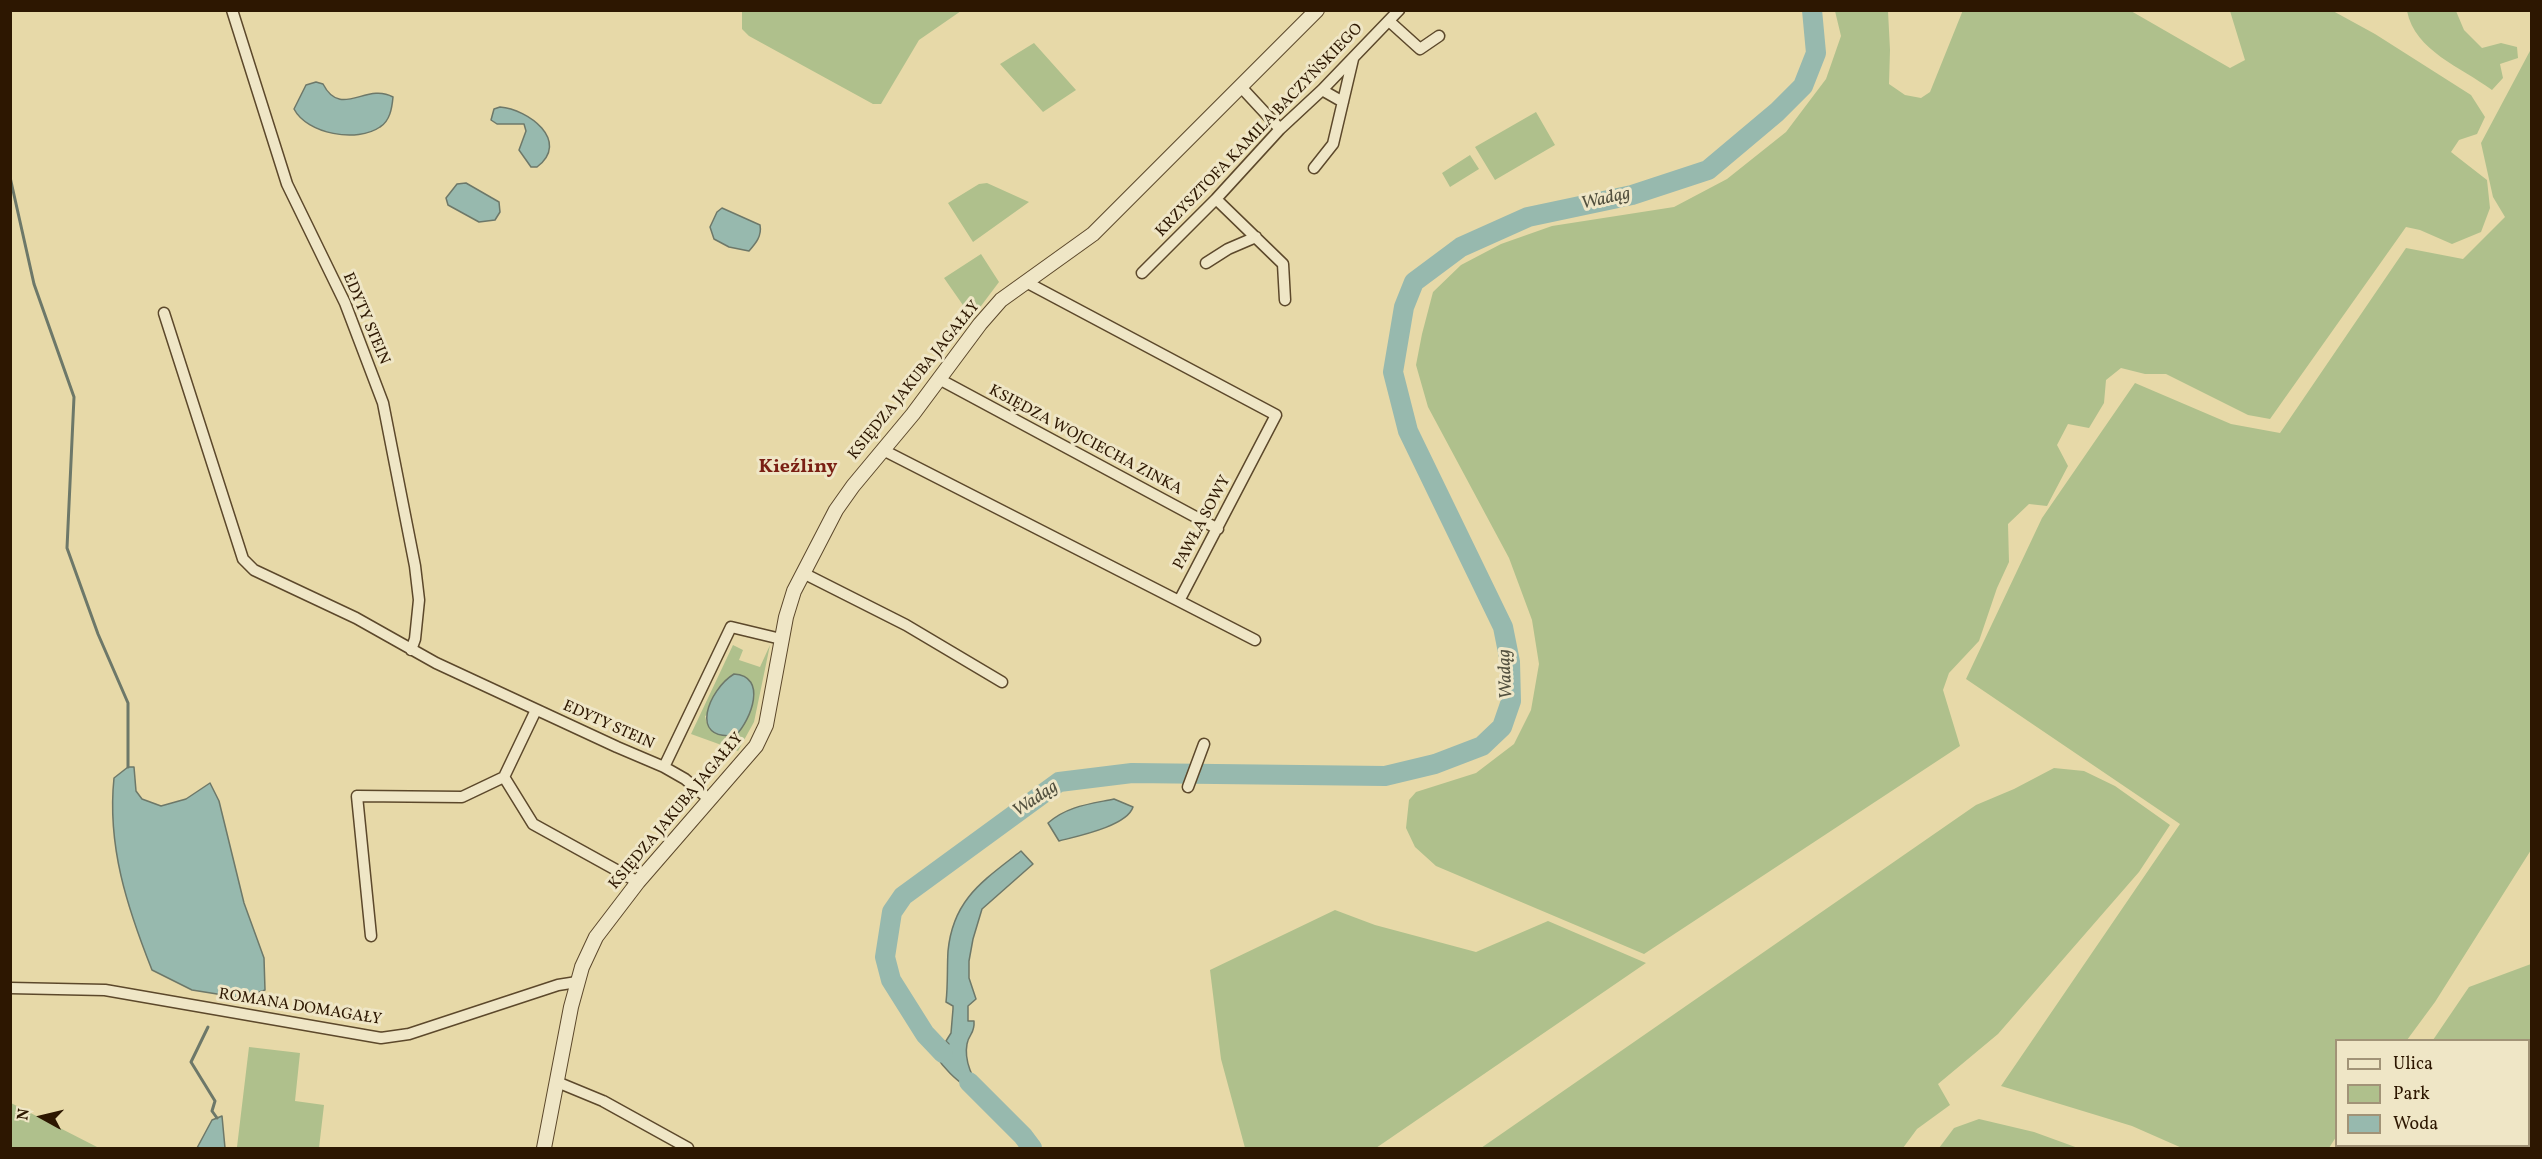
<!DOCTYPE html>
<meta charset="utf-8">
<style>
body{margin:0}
#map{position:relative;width:2542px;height:1159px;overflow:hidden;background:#e7d9a8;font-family:Vollkorn,serif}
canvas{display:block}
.frame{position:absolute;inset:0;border:12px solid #2d1701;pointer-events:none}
.legend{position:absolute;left:2335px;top:1039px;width:195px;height:108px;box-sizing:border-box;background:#efe6c6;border:2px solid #a19377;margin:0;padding:8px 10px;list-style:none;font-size:18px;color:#2d1701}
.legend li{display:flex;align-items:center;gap:12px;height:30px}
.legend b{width:30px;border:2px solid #a19377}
.north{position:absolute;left:12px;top:1087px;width:60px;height:60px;-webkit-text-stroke:4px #efe6c6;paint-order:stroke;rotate:278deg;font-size:16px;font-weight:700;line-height:24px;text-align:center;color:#2d1701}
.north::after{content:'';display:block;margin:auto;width:21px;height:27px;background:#2d1701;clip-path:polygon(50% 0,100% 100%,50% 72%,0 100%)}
</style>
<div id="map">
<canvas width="2542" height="1159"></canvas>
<div class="frame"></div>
<ul class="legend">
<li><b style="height:8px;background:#efe6c6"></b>Ulica</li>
<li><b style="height:16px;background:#afc08c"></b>Park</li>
<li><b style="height:16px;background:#97b9ae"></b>Woda</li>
</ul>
<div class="north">N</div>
</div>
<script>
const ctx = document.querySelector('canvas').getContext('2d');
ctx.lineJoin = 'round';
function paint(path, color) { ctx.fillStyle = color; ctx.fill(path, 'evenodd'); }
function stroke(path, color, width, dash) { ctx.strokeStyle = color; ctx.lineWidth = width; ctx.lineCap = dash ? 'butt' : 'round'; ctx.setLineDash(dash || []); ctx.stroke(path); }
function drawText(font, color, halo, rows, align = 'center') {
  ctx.font = font + ' Vollkorn,serif'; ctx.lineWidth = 6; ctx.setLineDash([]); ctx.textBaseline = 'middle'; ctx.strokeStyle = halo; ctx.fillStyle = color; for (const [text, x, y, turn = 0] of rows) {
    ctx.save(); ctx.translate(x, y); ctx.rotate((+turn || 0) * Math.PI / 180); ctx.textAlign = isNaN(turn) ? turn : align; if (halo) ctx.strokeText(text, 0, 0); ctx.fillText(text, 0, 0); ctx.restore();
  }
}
const green = new Path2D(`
 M1963,10L2131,11L2230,68L2245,60L2230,11H2333L2375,34L2471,95L2485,117L2477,134L2459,140L2451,152L2487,180L2490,208L2481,232L2452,244L2420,230L2406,227L2270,419L2248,415L2166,374H2145L2121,368L2106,380L2104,403L2089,428L2068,424L2057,445L2068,466L2047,506L2029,504L2008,524L2009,562L1997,588L1979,641L1949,673L1943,690L1960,746L1644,954L1436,866L1415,847L1406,828L1409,800L1416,792L1476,773L1514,744L1531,710L1539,664L1532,620L1509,558L1428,407L1416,365L1422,334L1433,292L1461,265L1501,244L1552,226L1674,207L1727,179L1786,132L1826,79L1841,36L1835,11H1888L1890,50L1889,84L1905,95L1921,98L1930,92Z
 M742,11V10L961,11L919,40L881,104H873L749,36L742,29Z
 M2407,11H2456L2464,30L2482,48L2501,43L2517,47L2518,58L2500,64L2503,78L2492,90C2461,67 2415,51 2407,11Z
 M1034,43L1076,90L1043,112L1000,64Z
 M2531,49V850L2435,1002L2407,1040H2336V1137L2329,1148H2182L2132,1126L2001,1086L2180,824L1966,679L2042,518L2135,383L2231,424L2280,433L2406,248L2463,259L2505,217L2493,197L2481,143Z
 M1536,112L1555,145L1495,180L1475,147Z
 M1470,155L1479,169L1450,187L1442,173Z
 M987,183L1029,202L973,242L948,203L979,184Z
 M981,254L999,282L972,318L944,278Z
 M733,645L743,650L739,660L760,667L770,645L754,722L738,751L691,734ZM754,694L749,715L713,730L707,724L705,716Z
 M2054,768L2084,771L2115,786L2170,825L2139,872L1998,1034L1938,1084L1950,1105L1917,1129L1903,1148H1481L1976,805L2014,789Z
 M1335,910L1375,925L1476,952L1548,921L1646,963L1376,1148H1245L1221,1059L1210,970Z
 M2531,964H2532L2531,1117L2528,1115V1040H2433L2469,987Z
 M249,1047L300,1053L295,1101L324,1105L319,1148L237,1147Z
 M11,1103L99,1148H11Z
 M1979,1119L2034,1132L2078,1148H1939L1954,1128Z`);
const water = new Path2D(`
 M316,82L323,84C341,119 366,82 393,97C392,108 390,121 380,127C357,143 307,134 294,109L306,85Z
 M500,107C528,109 571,141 537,167H531L519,150L526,131L524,124H497L491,120L494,109Z
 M466,183L499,202L500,212L495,220L479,222L448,205L446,198L457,184Z
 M722,208L760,225C762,236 756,243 749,251L729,247L714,239L710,227L717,212Z
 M734,674C768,676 751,720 736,735C687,742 709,689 734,674Z
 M128,767H134L136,791L142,799L161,806L186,799L210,783L219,801L244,903L264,958L265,990L242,998L192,990L152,970C127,907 107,846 114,778Z
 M1114,799L1133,807C1127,826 1078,836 1059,841L1048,823C1067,806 1090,804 1114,799Z
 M1021,851L1033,864L982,909L973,939L969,961V978L976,999L968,1006V1021H974C975,1034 969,1033 967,1044C963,1065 977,1084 987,1102C959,1083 937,1067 925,1034L949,1044L946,1041L951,1033L953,1009V1006L946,1002C948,985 947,968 948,951C953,899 983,881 1021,851Z
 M222,1116L225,1148H197L212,1120Z`);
const stream = new Path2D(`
 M10,177L34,284L74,397L67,548L98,634L128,703V767
 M208,1027L191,1062L215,1101L212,1111L217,1118`);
const river = new Path2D(`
 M943,1053L925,1034L891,980L885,957L892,912L903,896L1059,782L1132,773L1385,776L1435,764L1482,746L1502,727L1511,701L1510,662L1503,627L1408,431L1393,372L1404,307L1414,282L1461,247L1528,217L1632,195L1708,170L1777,112L1803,86L1816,53L1812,10
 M969,1082L1023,1136L1032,1148`);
const minor = new Path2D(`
 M232,10L287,184L345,303L383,403L415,566L419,600L415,639L411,650
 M1389,21L1420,49L1439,36
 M1241,87L1280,129
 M1322,90L1343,102
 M1314,168L1333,144L1353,59
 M1216,199L1283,264L1285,300
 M1206,263L1228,249L1256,237
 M1142,273L1216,199L1280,129L1322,90L1399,10
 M164,313L243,559L254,570L356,618L436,663L617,747L664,767L685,779L710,800
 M939,379L1218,529
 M883,450L1179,601L1276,415L1026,282
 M803,573L906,625L1002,682
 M1179,601L1255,640
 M664,767L731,627L781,639
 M504,777L536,710
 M1188,787L1204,744
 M371,936L357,796L462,797L504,777L533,824L638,882
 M10,988L105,990L381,1038L409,1034L558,985L577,982
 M557,1082L603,1101L688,1148`);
const tertiary = new Path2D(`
 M544,1148L571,1007L582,967L596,937L638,882L756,746L766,725L786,617L794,591L836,510L853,486L913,414L980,324L1001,300L1093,234L1317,10`);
const streetNames = [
 ["KRZYSZTOFA KAMILA BACZYŃSKIEGO",1260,131,-46],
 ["EDYTY STEIN",365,319,67],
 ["KSIĘDZA JAKUBA JAGAŁŁY",915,381,-51],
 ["KSIĘDZA WOJCIECHA ZINKA",1085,441,28],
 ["PAWŁA SOWY",1203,523,-62],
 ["EDYTY STEIN",608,726,24],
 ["KSIĘDZA JAKUBA JAGAŁŁY",677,812,-50],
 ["ROMANA DOMAGAŁY",300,1008,9]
];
const waterNames = [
 ["Wadąg",1606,200,-13],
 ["Wadąg",1507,674,-93],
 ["Wadąg",1036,800,-34]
];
const quarterNames = [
 ["Kieźliny",798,468]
];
paint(green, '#afc08c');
paint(water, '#97b9ae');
stroke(water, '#6d7869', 1.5);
stroke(stream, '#6d7869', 3);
stroke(river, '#97b9ae', 20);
stroke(minor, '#5c482b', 13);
stroke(tertiary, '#5c482b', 16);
stroke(minor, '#efe6c6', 10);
stroke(tertiary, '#efe6c6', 14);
drawText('16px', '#2d1701', '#efe6c6', streetNames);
drawText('italic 18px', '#52503e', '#efe6c6', waterNames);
drawText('bold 20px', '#7a1f14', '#efe6c6', quarterNames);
</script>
